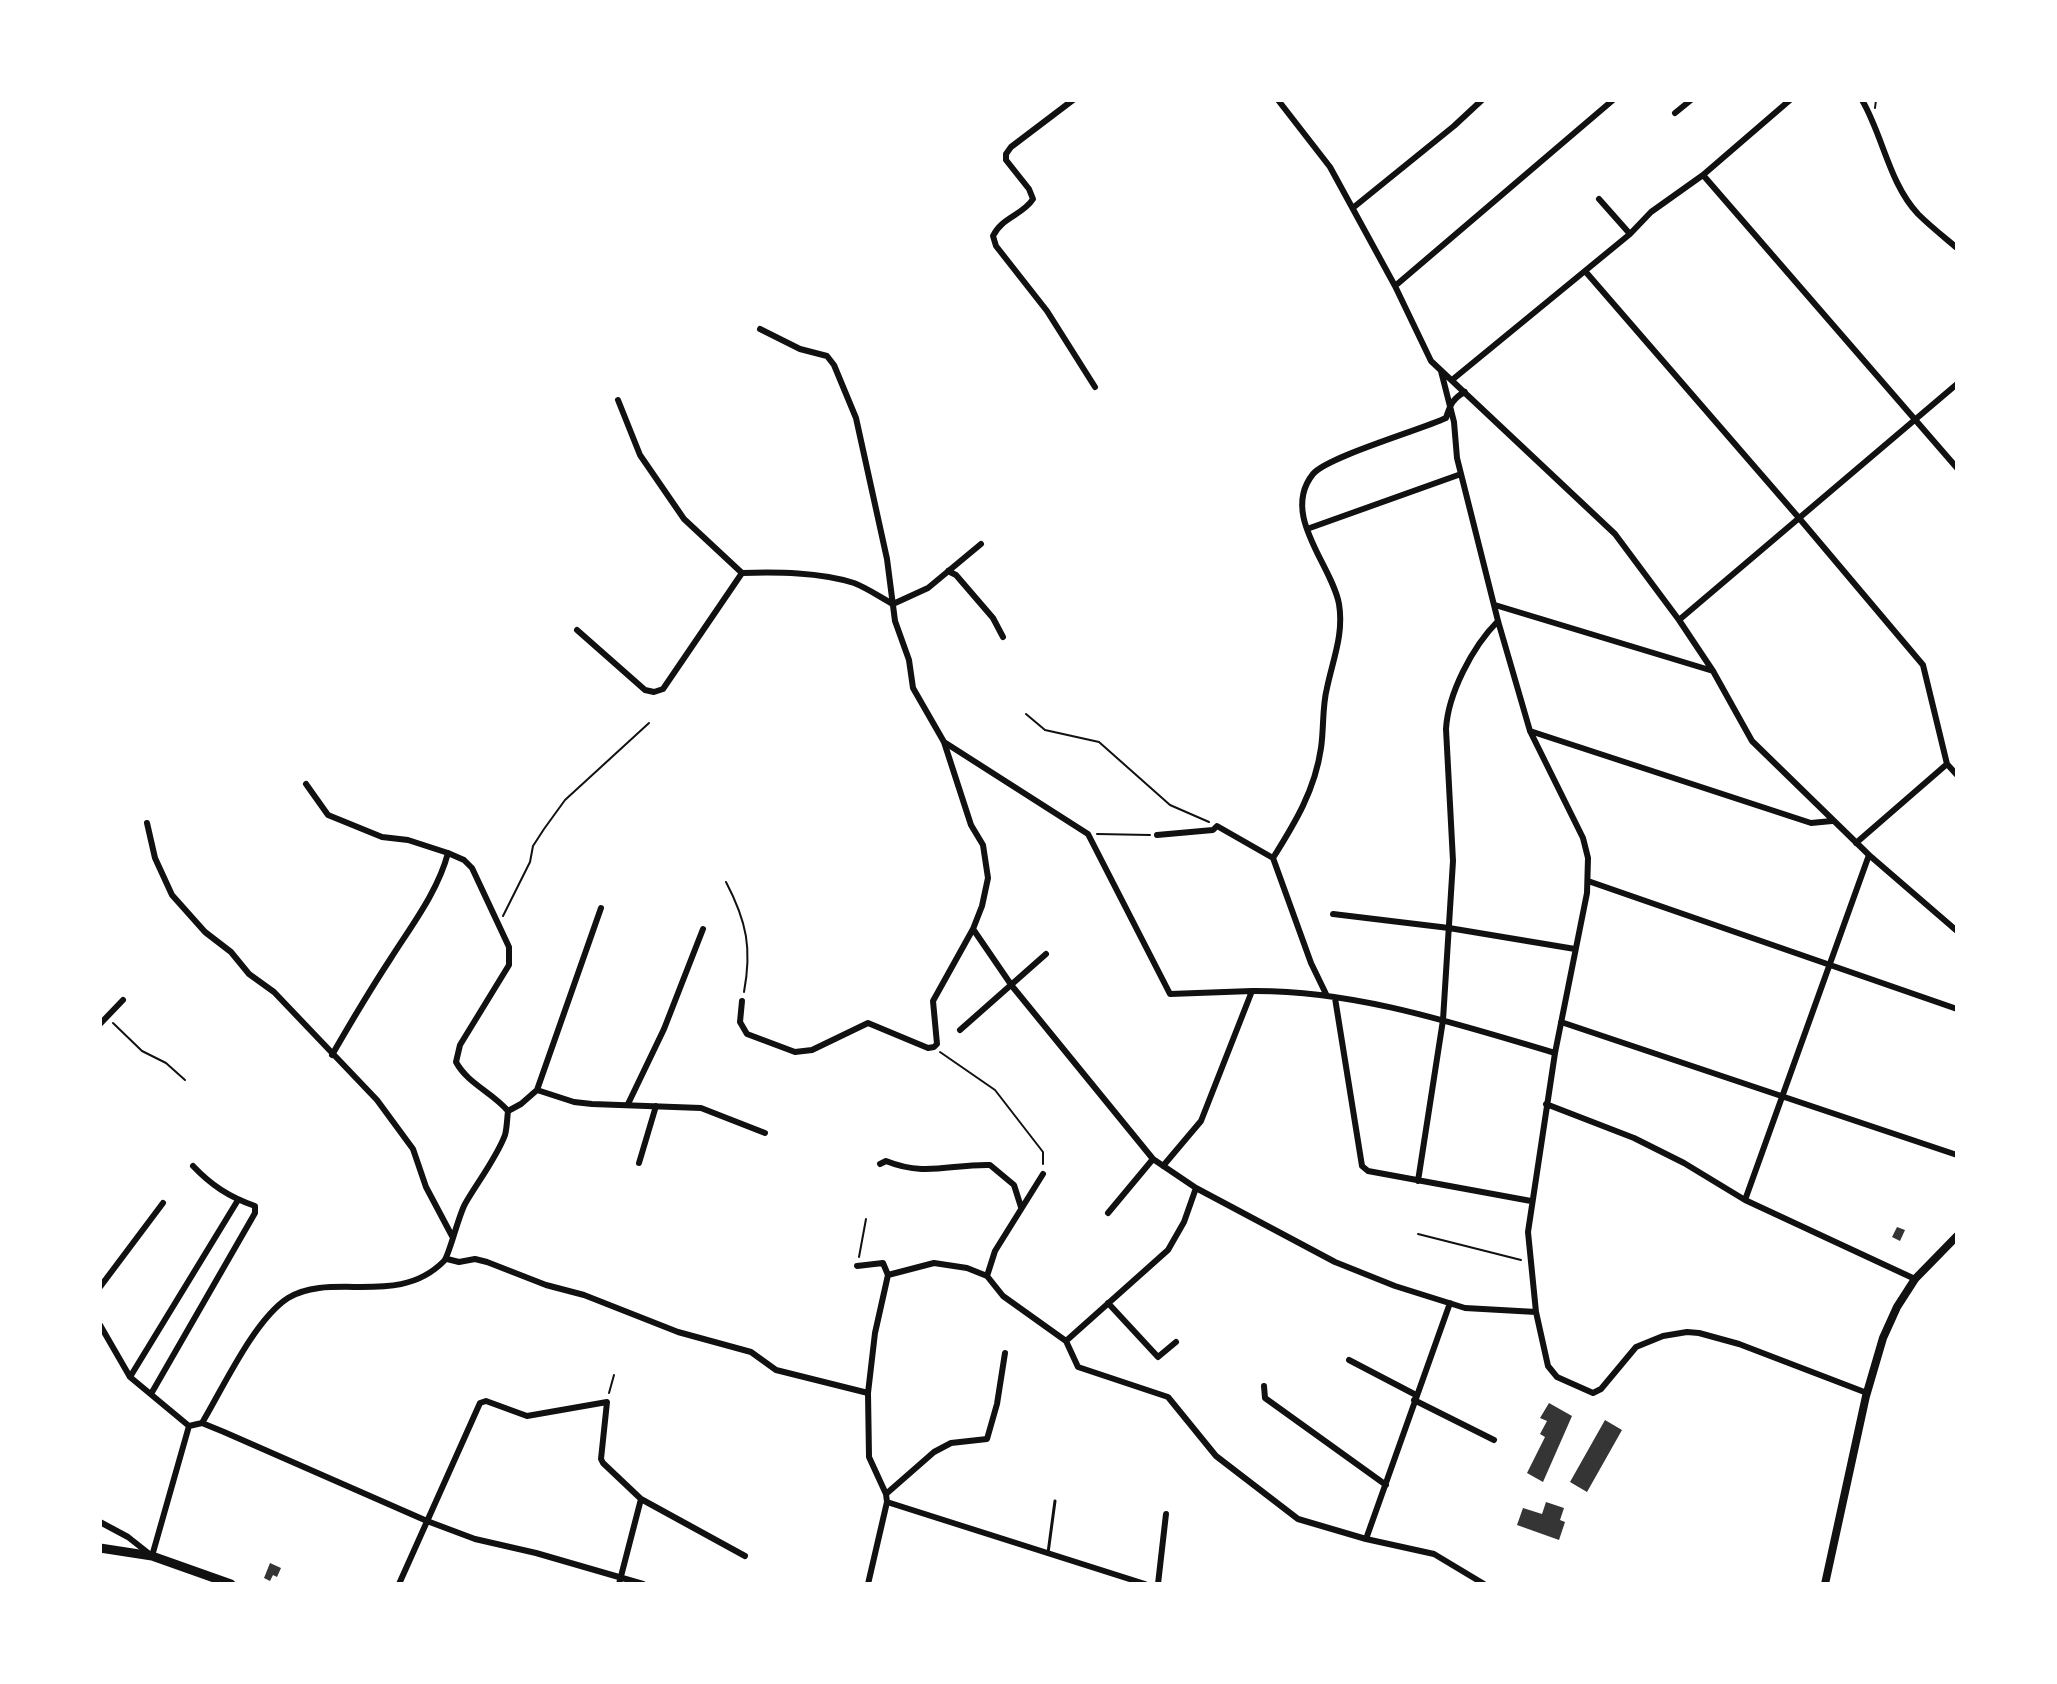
<!DOCTYPE html>
<style>
body{margin:0}
#map{position:relative;width:2057px;height:1684px;overflow:hidden;background:#fff;font-family:"Open Sans",sans-serif}
canvas{display:block}
.frame{position:absolute;inset:0;border:102px solid #fff;pointer-events:none}
</style>
<div id="map">
<canvas width="2057" height="1684"></canvas>
<div class="frame"></div>
</div>
<script>
const ctx = document.querySelector('canvas').getContext('2d');
ctx.lineJoin = 'round';
function paint(path, color) { ctx.fillStyle = color; ctx.fill(path, 'evenodd'); }
function stroke(path, color, width, dash) { ctx.strokeStyle = color; ctx.lineWidth = width; ctx.lineCap = dash ? 'butt' : 'round'; ctx.setLineDash(dash || []); ctx.stroke(path); }
const building = new Path2D(`
 M1897,1227L1905,1230L1900,1241L1892,1237Z
 M1549,1403L1572,1416L1543,1482L1527,1473L1545,1437L1540,1434L1547,1421L1540,1418Z
 M1605,1420L1622,1430L1587,1492L1570,1482Z
 M1546,1502L1564,1508L1560,1520L1565,1522L1559,1540L1517,1525L1523,1508L1542,1514Z
 M270,1563L281,1568L277,1577L273,1575L270,1581L264,1578Z`);
const path = new Path2D(`
 M1875,108L1876,100
 M1026,714L1045,730L1099,742L1170,805L1209,822
 M1097,834L1150,835
 M726,882C747,922 752,949 744,992
 M503,916L530,862L533,846L544,829L565,800L649,723
 M113,1023L142,1051L166,1063L185,1080
 M940,1052L995,1090L1043,1152V1164
 M1418,1234L1521,1260
 M859,1257L866,1219
 M609,1393L614,1375`);
const service = new Path2D(`
 M1048,1553L1055,1501`);
const minor = new Path2D(`
 M1073,100L1011,147L1006,154V160L1029,189L1033,199C1023,215 1002,217 993,236L996,246L1047,311L1095,387
 M1278,100L1330,167L1395,286L1431,361L1615,534L1679,620L1713,671L1752,741L1869,855L1957,931
 M1862,100C1883,136 1889,183 1918,214C1930,226 1944,237 1957,248
 M1675,113L1691,100
 M1703,175L1957,468
 M1599,199L1630,234
 M1354,207L1454,126L1482,100
 M1585,271L1799,518L1923,665L1947,764L1856,843
 M1395,286L1613,100
 M1441,371L1454,422L1457,458L1498,621L1530,731L1583,838L1588,858L1587,893L1555,1053L1528,1232L1536,1312L1548,1366L1557,1377L1593,1393L1601,1389L1636,1347L1663,1336L1687,1332L1699,1333L1739,1344L1867,1393
 M1452,380L1630,234L1651,212L1703,175L1790,100
 M618,400L640,455L684,519L742,573C777,572 819,572 854,583C867,588 880,597 893,604
 M1307,529L1461,474
 M948,571L956,575L993,618L1003,637
 M893,604L928,588L981,544
 M1495,605L1713,671
 M1679,620L1957,384
 M577,630L645,690L654,692L663,689L742,573
 M1530,731L1811,823L1832,821
 M944,742L1088,834L1170,994L1252,991
 M1947,764L1957,775
 M147,823L155,858L172,895L205,932L231,952L249,974L274,992L377,1100L413,1149L426,1187L452,1236
 M1157,835L1213,830L1217,826L1273,858
 M1273,858C1295,823 1315,790 1321,748C1324,728 1322,707 1327,688C1333,659 1344,634 1339,604C1332,565 1280,515 1313,474C1327,457 1420,430 1446,418C1450,405 1453,398 1465,392
 M1273,858L1311,963L1326,994
 M1588,881L1957,1009
 M1333,914L1449,928L1575,949
 M973,929L1012,986L1153,1159L1196,1188L1335,1262L1395,1286L1465,1308L1536,1312
 M1335,998L1362,1166L1368,1171L1531,1201
 M742,1001L740,1022L747,1034L795,1052L812,1050L868,1023L928,1048L934,1047L937,1044L933,1001L973,929L982,906L988,878L983,845L971,825L944,742L913,688L909,660L895,621L887,559L856,418L834,365L827,356L800,349L760,329
 M1561,1022L1957,1155
 M100,1024L123,1000
 M960,1030L1046,954
 M332,1055C351,1022 370,990 391,958C412,925 438,891 448,853
 M537,1090L601,908
 M628,1104L664,1029L703,929
 M1546,1104L1634,1138L1684,1163L1745,1200L1915,1279
 M508,1111L521,1104L537,1090L574,1102L592,1104L701,1108L765,1133
 M639,1163L656,1106
 M880,1164L886,1161C925,1177 951,1164 990,1165L1014,1185L1021,1207
 M1163,1166L1201,1121L1252,991C1355,990 1457,1024 1555,1053
 M1418,1181L1443,1020L1453,861L1446,729C1448,694 1472,647 1498,621
 M1745,1200L1869,855
 M1108,1213L1153,1159
 M447,1259L459,1262L475,1259L487,1262L546,1285L584,1295L678,1332L751,1352L776,1370L868,1393
 M857,1266L883,1263L888,1275
 M888,1275L934,1263L967,1268L987,1276L1003,1296L1066,1341L1078,1367L1168,1397L1216,1456L1298,1519L1366,1539L1434,1554L1484,1584
 M987,1276L995,1251L1043,1174
 M100,1287L163,1203
 M1108,1303L1158,1357L1176,1342
 M100,1325L130,1377L189,1426L202,1423L224,1432L427,1521L475,1539L536,1553L643,1584
 M1066,1341L1168,1250L1184,1222L1196,1188
 M1349,1360L1416,1395
 M130,1377L238,1200
 M1264,1386L1265,1398L1386,1485
 M151,1394L255,1213V1206C229,1197 211,1185 193,1166
 M1414,1400L1494,1440
 M202,1423C223,1388 254,1320 288,1298C332,1271 398,1308 444,1261C449,1256 458,1217 465,1204C477,1183 497,1157 505,1135C507,1128 507,1119 508,1111C492,1092 468,1084 456,1062L460,1045L509,965V947L472,868L464,860L448,853L408,840L382,837L328,815L306,784
 M886,1494L934,1452L951,1443L987,1439L997,1404L1005,1353
 M887,1502L1145,1584
 M100,1522L128,1537L152,1556L189,1426
 M1366,1539L1450,1303
 M399,1584L480,1403L486,1401L527,1416L607,1402L601,1459L603,1463L641,1499L745,1556
 M619,1584L641,1499
 M868,1584L887,1502L886,1494L869,1457L868,1393L875,1333L888,1275
 M1158,1584L1166,1514`);
const tertiary = new Path2D(`
 M1825,1584L1866,1396L1883,1338L1897,1307L1915,1279L1957,1236`);
const secondary = new Path2D(`
 M100,1548L152,1556L231,1584`);
paint(building, '#353535');
stroke(path, '#111', 2);
stroke(service, '#111', 3);
stroke(minor, '#111', 6);
stroke(tertiary, '#111', 8);
stroke(secondary, '#111', 9);
</script>
